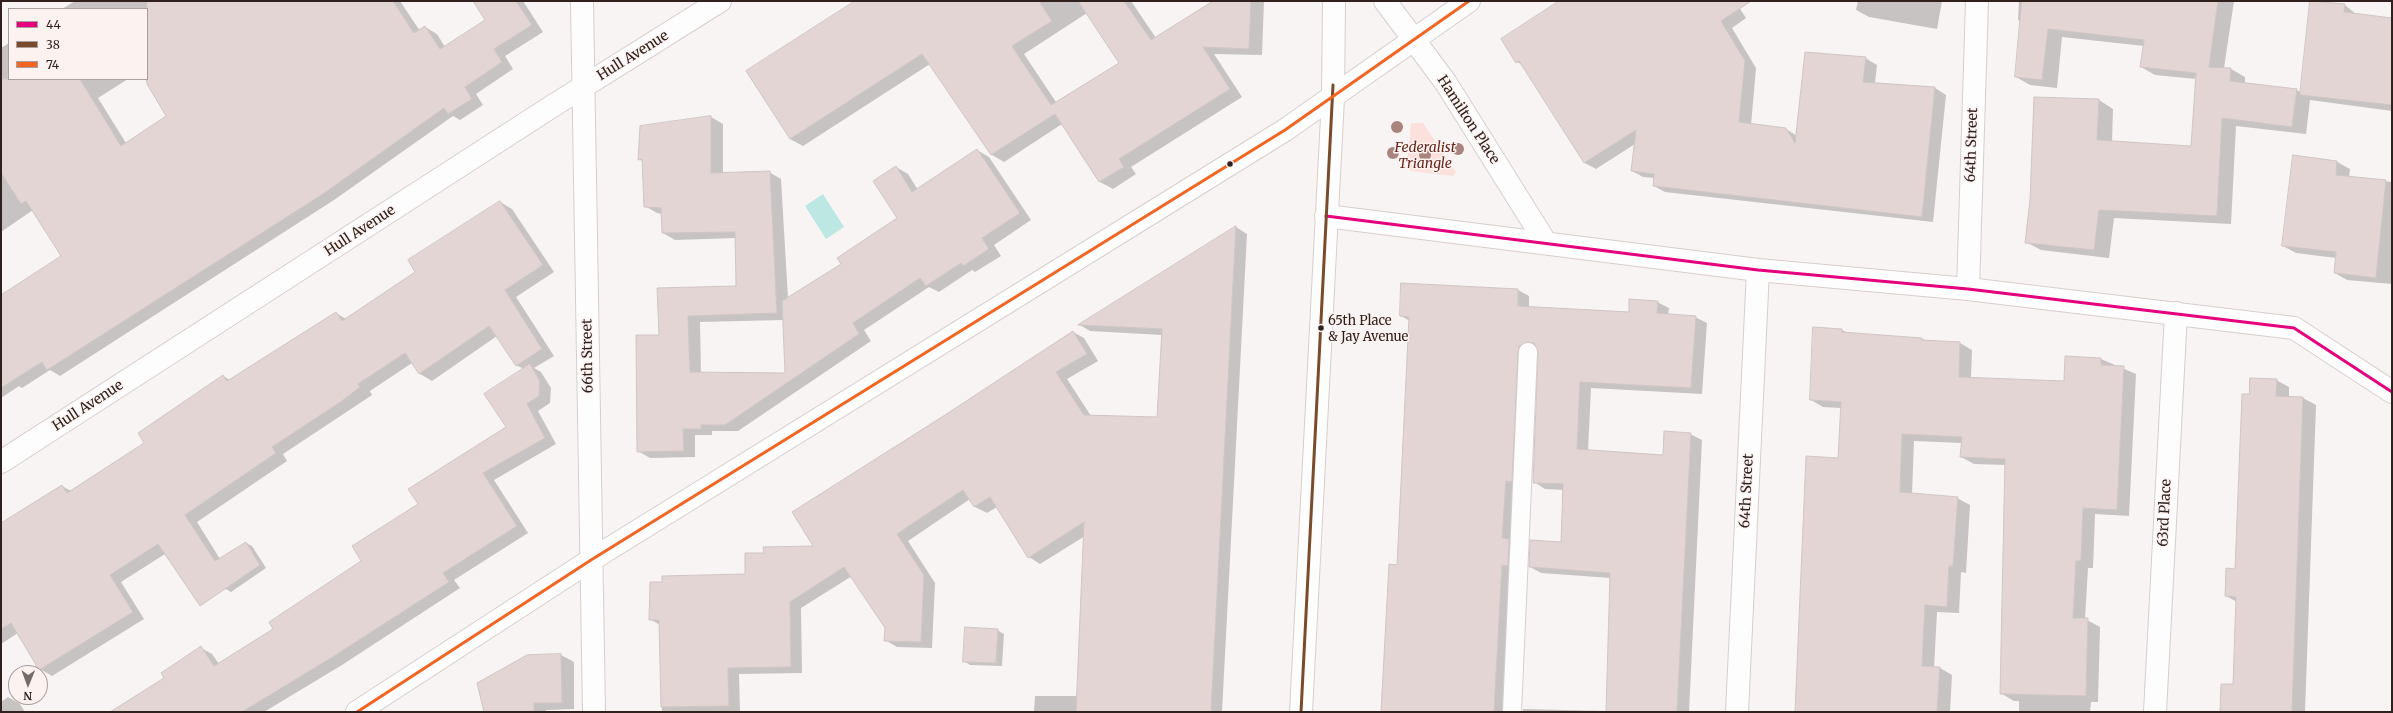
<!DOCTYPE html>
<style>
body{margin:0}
#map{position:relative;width:2393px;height:713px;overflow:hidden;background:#f9f4f4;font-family:Merriweather,serif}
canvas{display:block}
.frame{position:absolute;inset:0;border:2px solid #30211e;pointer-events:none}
.legend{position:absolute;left:8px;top:8px;width:140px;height:72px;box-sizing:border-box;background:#fcf3f1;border:1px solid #aa9f9d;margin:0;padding:5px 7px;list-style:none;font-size:12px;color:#30211e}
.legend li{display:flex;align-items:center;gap:8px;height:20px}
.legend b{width:20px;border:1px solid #aa9f9d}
.north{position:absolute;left:8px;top:665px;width:40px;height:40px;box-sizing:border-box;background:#fcf3f1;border:1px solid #aa9f9d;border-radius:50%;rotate:181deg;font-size:11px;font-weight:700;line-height:16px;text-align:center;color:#30211e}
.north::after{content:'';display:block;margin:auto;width:14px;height:18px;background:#766b69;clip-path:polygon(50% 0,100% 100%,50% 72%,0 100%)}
</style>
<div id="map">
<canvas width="2393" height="713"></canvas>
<div class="frame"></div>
<ul class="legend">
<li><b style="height:5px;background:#e5007d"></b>44</li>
<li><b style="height:5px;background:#7a4b2a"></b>38</li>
<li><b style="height:5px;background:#f26522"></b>74</li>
</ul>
<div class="north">N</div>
</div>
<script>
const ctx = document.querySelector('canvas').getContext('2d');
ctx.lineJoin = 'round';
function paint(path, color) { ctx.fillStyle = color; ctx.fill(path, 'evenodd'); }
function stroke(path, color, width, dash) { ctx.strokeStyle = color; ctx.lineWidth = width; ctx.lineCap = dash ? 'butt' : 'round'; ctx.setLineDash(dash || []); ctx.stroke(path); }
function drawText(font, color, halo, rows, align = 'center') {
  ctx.font = font + ' Merriweather,serif'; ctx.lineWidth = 3; ctx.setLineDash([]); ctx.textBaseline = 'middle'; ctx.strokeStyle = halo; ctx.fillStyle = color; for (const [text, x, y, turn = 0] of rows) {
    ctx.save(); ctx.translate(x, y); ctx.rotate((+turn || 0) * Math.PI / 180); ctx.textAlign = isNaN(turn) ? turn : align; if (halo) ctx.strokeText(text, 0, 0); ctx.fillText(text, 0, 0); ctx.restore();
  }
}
const green = new Path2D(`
 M1411,123H1423L1456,172L1453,176L1411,171L1407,167Z`);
const water = new Path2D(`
 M823,194L844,227L826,239L805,206Z`);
const shadow = new Path2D(`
 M75,1H400L420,31L425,27L437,34L445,47L487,20L474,1H523L543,32L505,56L513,69L476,94L483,105L460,120L453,116L334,200L60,376L50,370L22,388L19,386L1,398V296L63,256L33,210L1,232V48L9,43V79H128L98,98L126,143L168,117L145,79H147V9H62Z
 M852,1H1131L1156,38L1215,1H1264L1262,55L1214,54L1242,97L1131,167L1136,174L1113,189L1100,182L1062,124L1004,162L992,155L930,64L803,146L790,139L854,3ZM1087,13L1120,63L1056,102L1024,54Z
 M1561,1H1735L1746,18L1732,28L1756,68L1751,125L1786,129L1797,136L1865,58L1877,65L1875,83L1935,88L1946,95L1933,222L1665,192L1654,186L1655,178L1643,177L1632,171L1635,144L1596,169L1585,163L1522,65L1517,62Z
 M1858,1H1942L1937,29L1869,17L1856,10Z
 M2019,1H2234L2224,68L2231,69L2245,77V84L2296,90L2301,92L2345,5L2357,15L2392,18V111L2310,100L2306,134L2236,126L2231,224L2114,218L2109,258L2041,250L2026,242L2099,100L2113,109L2112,142L2192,147L2196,79L2155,75L2141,67L2144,46L2062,37L2057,88L2030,85L2016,77L2021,22L2018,20Z
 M711,117L723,124V173L769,172L781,179L788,298L842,264L899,218L896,167L908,174L918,190L977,150L989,157L1031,220L994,245L1001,256L975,272L972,270L939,292L929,287L864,330L871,341L738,431H712V435H695V457L650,458L638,451L660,336L658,289L737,287L736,238L675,240L663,233L662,214L657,213L645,206L643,162L639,159ZM783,320L786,374H701L700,322Z
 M2294,156L2337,162L2350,169L2349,177L2392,182V284L2347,280L2335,273L2336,258L2296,253L2283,246Z
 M500,202L512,209L554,272L516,297L554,356L534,368L541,372L551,388L550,403L538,411L556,444L494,480L528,533L454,580L460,588L342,665L264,712H112L166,678L201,648L212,654L219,664L274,629L363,561L419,504L507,428L524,369L516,365L497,336L432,381L420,374L412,363L370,391L372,395L354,407L283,454L287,461L197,522L220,559L246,543L252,546L266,568L231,592L165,554L121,582L144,619L52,676L40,669L18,633L1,644V527L62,486L71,491L146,443L223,376L230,380L336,313L346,319L417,272Z
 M1236,227L1247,234L1222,712H1034L1035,696H1077L1085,536L1040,564L1029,557L997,507L987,513L975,507L970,499L908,541L935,583L932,648L897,647L885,640L886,628L852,576L801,608L802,673L739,674L740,712H662L660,625L650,619L746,575L765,554L815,547L946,416L1073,332L1084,338L1098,361L1067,379L1091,416L1158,418L1162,335L1090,331L1080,325Z
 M1402,284L1518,290L1529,296V307L1630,313L1657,302L1669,308L1668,315L1695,317L1707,323L1702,394L1591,388L1588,451L1664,456L1690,434L1702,440L1689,712H1523V709L1607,711L1611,578L1541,573L1530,567L1562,543L1564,490L1545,489L1534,482L1540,352L1537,349L1531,352L1507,712H1382L1398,566L1410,321L1401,316Z
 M1842,330L1848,333L1960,343L1972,350L1971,378L2065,382L2101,359L2136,374L2129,516L2095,514L2093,568H2088L2085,619L2100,627L2098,702H2091L2090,712H2019V701H2014L2002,694L2006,465L1974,464L1961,457L1962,443L1914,441L1912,494L1957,498L1970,505L1966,573L1961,572L1959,613L1937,612L1934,668H1940L1952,675L1950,712H1795L1839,459L1841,408L1823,407L1811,400Z
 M2276,380L2289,387V397L2303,398L2316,405L2305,712H2220L2234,685L2237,602L2226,596L2235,570L2250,396Z
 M997,630L1004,634L1002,666L970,665L964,661Z
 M561,655L574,662V709L546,710V712H485Z
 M8,697L20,704L25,712H1V702Z`);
const building = new Path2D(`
 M147,1H393L414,33L425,26L440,49L485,20L473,1H516L532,25L494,49L502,62L465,87L472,99L448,114L444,108L323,194L47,370L42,362L1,388V295L61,256L26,201L21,204L1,173V79H80L121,146L166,116L147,84Z
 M855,1H1039L1052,21L1012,46L1051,105L1119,63L1078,1H1124L1151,40L1213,1H1251L1249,49L1203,47L1230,89L1119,159L1124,167L1099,182L1055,114L991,155L922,54L790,139L746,71Z
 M1559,1H1751L1721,21L1745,61L1739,122L1786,128L1795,143L1805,52L1866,57L1863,82L1935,87L1922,217L1653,186L1654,174L1631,171L1636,130L1584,163L1519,61L1516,63L1501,39Z
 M2022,1H2218L2209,67L2231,68L2230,81L2297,89L2292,127L2222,118L2217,216L2099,210L2094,250L2025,243L2030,200L2034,97L2099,99L2097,140L2191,146L2196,73L2140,67L2144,40L2048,29L2042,80L2015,77Z
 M2310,1L2345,4L2344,12L2392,18V105L2300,95Z
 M711,116V173L770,171L777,313L688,316L690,372L785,373L782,301L841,264L837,258L897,218L873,181L896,166L912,192L977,149L1020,213L982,238L989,249L963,266L961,263L926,286L920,278L853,323L859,334L725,425H701V429H683L684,451L637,452L636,335H659L657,288L736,286L735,232L662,233L661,208L644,207L642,159L638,160L640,126Z
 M2293,155L2337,161L2336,175L2386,180L2376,278L2334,273L2336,252L2282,246Z
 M500,201L543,265L505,290L542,349L516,366L489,326L419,374L405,353L358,384L360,387L342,401L272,447L276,453L185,515L215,561L246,542L260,565L200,606L158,544L110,575L133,612L39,670L11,623L1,629V523L62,485L67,493L144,443L138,433L223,375L227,381L336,312L342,321L415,272L408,260Z
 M1236,226L1211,712H1076L1084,522L1028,558L990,497L974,507L963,490L897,534L924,575L921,642L884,641L885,628L844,567L790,602L791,667L728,668L729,706L661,707L659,620H649L650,582H662V576L745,574V553H764L763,547L813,546L792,512L945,415L1073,331L1087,354L1056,372L1084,415L1157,417L1162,329L1078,325Z
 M1401,283L1518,289V306L1629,312V299L1658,301L1657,313L1696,316L1691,388L1580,382L1577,449L1663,455L1664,431L1691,433L1677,712H1606L1610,573L1529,567L1530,540L1561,542L1563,484L1533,483L1538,352L1534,343L1528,342L1519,346L1518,352L1512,482L1506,481L1502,538L1509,539L1508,566L1502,565L1494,712H1381L1389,564L1397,565L1409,317L1400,316Z
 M1813,327L1842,329V332L1922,338V340L1960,342L1959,377L2064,381L2065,356L2101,358V365L2124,366L2117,510L2083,508L2081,561H2076L2073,618H2088L2086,696L2000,694L2005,459L1960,457L1962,437L1902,434L1900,492L1958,497L1953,566H1949L1947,607L1925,605L1922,666L1940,667L1937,712H1795L1806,456L1838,458L1841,402L1810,400Z
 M530,364L540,381L539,396L527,404L545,438L483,473L517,526L443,573L449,582L331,658L242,712H110L164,678L161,673L201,646L214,666L273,629L269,622L361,561L352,546L418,504L408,489L506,427L484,394Z
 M2250,378L2277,379L2276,396L2303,397L2292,712H2220L2221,684H2233L2236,597L2225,596L2226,568L2235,569L2242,394H2249Z
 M965,627L998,629L996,663L963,662Z
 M561,654L562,703H534V712H484L477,683L527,655Z`);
const service = new Path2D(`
 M1512,712L1528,352`);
const minor = new Path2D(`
 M582,1L594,712
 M1385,1L1446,83L1546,243
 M1326,216L1758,270L1968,289L2294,328L2392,392
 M1968,289L1977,1
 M1,462L551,107L720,1
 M357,712L591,560L1285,130L1469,1
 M1737,712L1758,270
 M2155,712L2176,313`);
const tertiary = new Path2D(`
 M1301,712L1333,98L1334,1`);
const bus1 = new Path2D(`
 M1326,216L1758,270L1968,289L2294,328L2392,392`);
const bus2 = new Path2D(`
 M1301,712L1333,85`);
const bus3 = new Path2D(`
 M357,712L591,560L1285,130L1469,1`);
const trees = [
 [1397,127],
 [1458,149],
 [1393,153],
 [1425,155]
];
const markers = [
 [1230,164,3.5,"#30211e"],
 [1321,328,3.5,"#30211e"]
];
const busNames = [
 ["65th Place",1328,321],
 ["& Jay Avenue",1328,337]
];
const streetNames = [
 ["Hull Avenue",633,56,-32],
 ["Hamilton Place",1468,120,57],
 ["64th Street",1972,145,-88],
 ["Hull Avenue",360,231,-33],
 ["66th Street",588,356,-91],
 ["Hull Avenue",88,406,-33],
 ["64th Street",1747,491,-87],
 ["63rd Place",2165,513,-87]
];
const parkNames = [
 ["Federalist",1425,148],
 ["Triangle",1425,164]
];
paint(green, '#fbe0db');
paint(water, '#bde7e3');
paint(shadow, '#0003');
paint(building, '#e2d5d3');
stroke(building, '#cfc5c4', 1);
stroke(service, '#d7cecc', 20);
stroke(minor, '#d7cecc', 24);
stroke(tertiary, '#d7cecc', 24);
stroke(service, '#fefdfd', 18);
stroke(minor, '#fefdfd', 22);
stroke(tertiary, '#fefdfd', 22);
stroke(bus1, '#e5007d', 3);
stroke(bus2, '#7a4b2a', 3);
stroke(bus3, '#f26522', 3);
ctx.fillStyle = '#a9847e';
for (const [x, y] of trees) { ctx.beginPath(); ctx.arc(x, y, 6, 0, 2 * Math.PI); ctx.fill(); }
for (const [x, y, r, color] of markers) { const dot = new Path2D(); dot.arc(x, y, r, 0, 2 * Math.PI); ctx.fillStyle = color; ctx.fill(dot); stroke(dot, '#fcf3f1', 1.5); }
drawText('13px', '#30211e', '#fcf3f1', busNames, 'left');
drawText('14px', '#30211e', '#fcf3f1', streetNames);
drawText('italic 14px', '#67291e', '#fcf3f1', parkNames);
</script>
